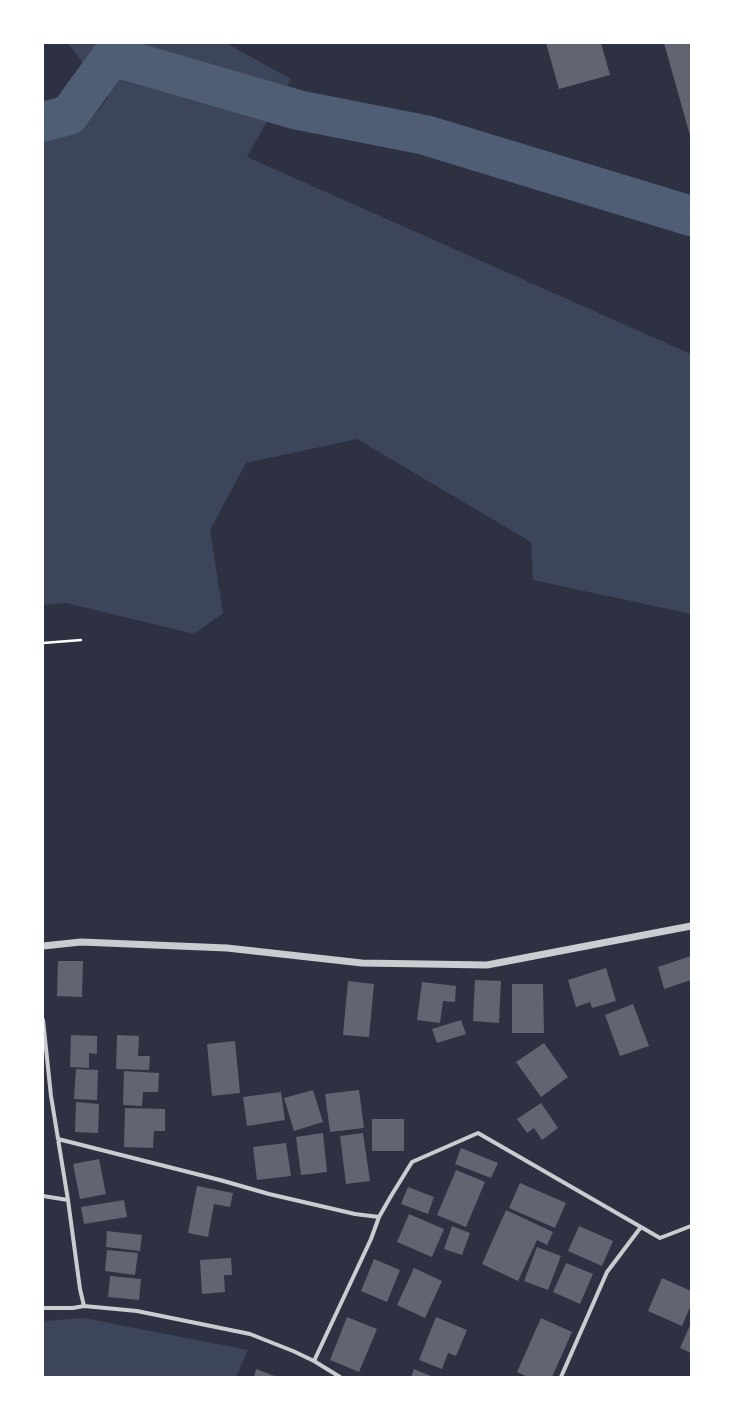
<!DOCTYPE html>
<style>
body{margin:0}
#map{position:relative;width:734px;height:1420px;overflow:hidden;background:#2d3142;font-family:"Archivo Narrow",sans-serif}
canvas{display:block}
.frame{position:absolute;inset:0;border:44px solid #fff;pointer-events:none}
</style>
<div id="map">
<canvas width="734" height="1420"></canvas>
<div class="frame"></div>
</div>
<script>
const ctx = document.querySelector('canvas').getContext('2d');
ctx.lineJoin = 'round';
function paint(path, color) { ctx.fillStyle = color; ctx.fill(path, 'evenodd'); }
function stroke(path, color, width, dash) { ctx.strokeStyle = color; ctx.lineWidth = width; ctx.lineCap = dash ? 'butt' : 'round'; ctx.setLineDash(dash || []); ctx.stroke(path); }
const green = new Path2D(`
 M68,43H226L291,79L247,157L691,354V614L533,580L531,542L357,439L246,463L210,530L223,613L194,634L66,603L43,605V138L85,127L108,97Z
 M84,1318L248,1350L236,1377H43V1321Z`);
const river = new Path2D(`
 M43,122L69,115L112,56L298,110L425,135L691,216`);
const building = new Path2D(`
 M546,43H601L610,75L559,89Z
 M664,43H691V139Z
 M691,956V980L664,989L658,967Z
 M58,961H83L82,997L57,996Z
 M606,968L616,1001L592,1008L590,1002L576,1007L568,980Z
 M475,980L501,981L499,1023L473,1021Z
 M348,981L374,984L369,1037L343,1035Z
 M422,982L456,986L455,1002L443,1001L440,1023L417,1020Z
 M512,984H543L544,1033H512Z
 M633,1004L649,1046L620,1056L605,1015Z
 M461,1020L466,1034L437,1043L432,1029Z
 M71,1035L97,1036V1054L89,1053V1068L70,1067Z
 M117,1035L139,1036L138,1056H150L149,1070L116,1069Z
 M235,1041L240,1093L212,1096L207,1044Z
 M544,1043L568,1077L541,1097L516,1062Z
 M76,1069L98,1070L97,1100L74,1099Z
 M124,1071L159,1073L158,1092H143L142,1106L123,1105Z
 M313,1090L323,1122L294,1131L284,1098Z
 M359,1090L364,1128L330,1132L325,1094Z
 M281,1092L285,1120L247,1126L243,1097Z
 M76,1102L99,1104L98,1133L75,1132Z
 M541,1103L558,1128L542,1140L534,1128L527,1133L517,1119Z
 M125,1108L165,1109V1131H154L153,1148L124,1147Z
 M372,1119H404V1151H372Z
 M323,1133L327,1172L301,1175L296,1137Z
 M363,1133L370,1181L346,1184L340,1136Z
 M286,1143L291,1176L257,1180L253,1147Z
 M461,1148L498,1163L491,1178L455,1164Z
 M99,1159L106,1194L80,1199L73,1164Z
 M456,1170L485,1182L466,1227L437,1215Z
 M520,1183L566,1203L555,1228L509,1208Z
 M197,1186L233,1193L230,1207L214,1204L208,1237L188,1233Z
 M408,1187L434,1197L428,1214L401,1204Z
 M124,1200L127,1217L84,1224L81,1207Z
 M506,1210L553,1232L547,1245L537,1240L518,1281L482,1264Z
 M409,1214L444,1229L432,1257L397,1242Z
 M452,1226L470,1233L462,1255L444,1249Z
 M579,1226L613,1241L602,1266L568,1251Z
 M107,1231L142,1235L140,1251L106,1247Z
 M537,1247L561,1256L548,1290L524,1281Z
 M107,1250L138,1253L135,1275L105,1271Z
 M231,1258L232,1275H224L225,1292L202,1294L200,1260Z
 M374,1259L400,1270L387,1302L361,1291Z
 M566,1263L593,1274L580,1304L553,1292Z
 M414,1268L442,1281L425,1318L397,1305Z
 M110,1276L141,1279L139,1300L108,1297Z
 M662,1278L691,1291V1305L682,1326L648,1311Z
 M347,1317L377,1329L359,1372L330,1360Z
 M436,1317L467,1330L456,1356L448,1353L442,1369L419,1360Z
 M541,1318L572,1332L552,1377H528L517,1372Z
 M691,1323V1353L680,1348Z
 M256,1369L277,1377H254Z
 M414,1369L433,1377H411Z`);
const path = new Path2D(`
 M43,643L81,640`);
const minor = new Path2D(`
 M43,1020L51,1096L68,1200L80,1289L84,1306
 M58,1139L220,1180L269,1194L355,1214L379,1217
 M43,1196L68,1200
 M43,1308H73L84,1306L137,1311L250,1334L293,1351L314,1361L340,1377
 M314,1361L371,1239L379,1217L391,1196L412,1162L478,1133L660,1238L691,1226
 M561,1377L607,1272L641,1227`);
const tertiary = new Path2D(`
 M43,946L81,942L227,948L362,963L487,965L691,926`);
paint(green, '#3c4559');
stroke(river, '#4f5d75', 40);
paint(building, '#626471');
stroke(path, '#fff', 2.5);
stroke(minor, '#caccd0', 4);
stroke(tertiary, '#caccd0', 7);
</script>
